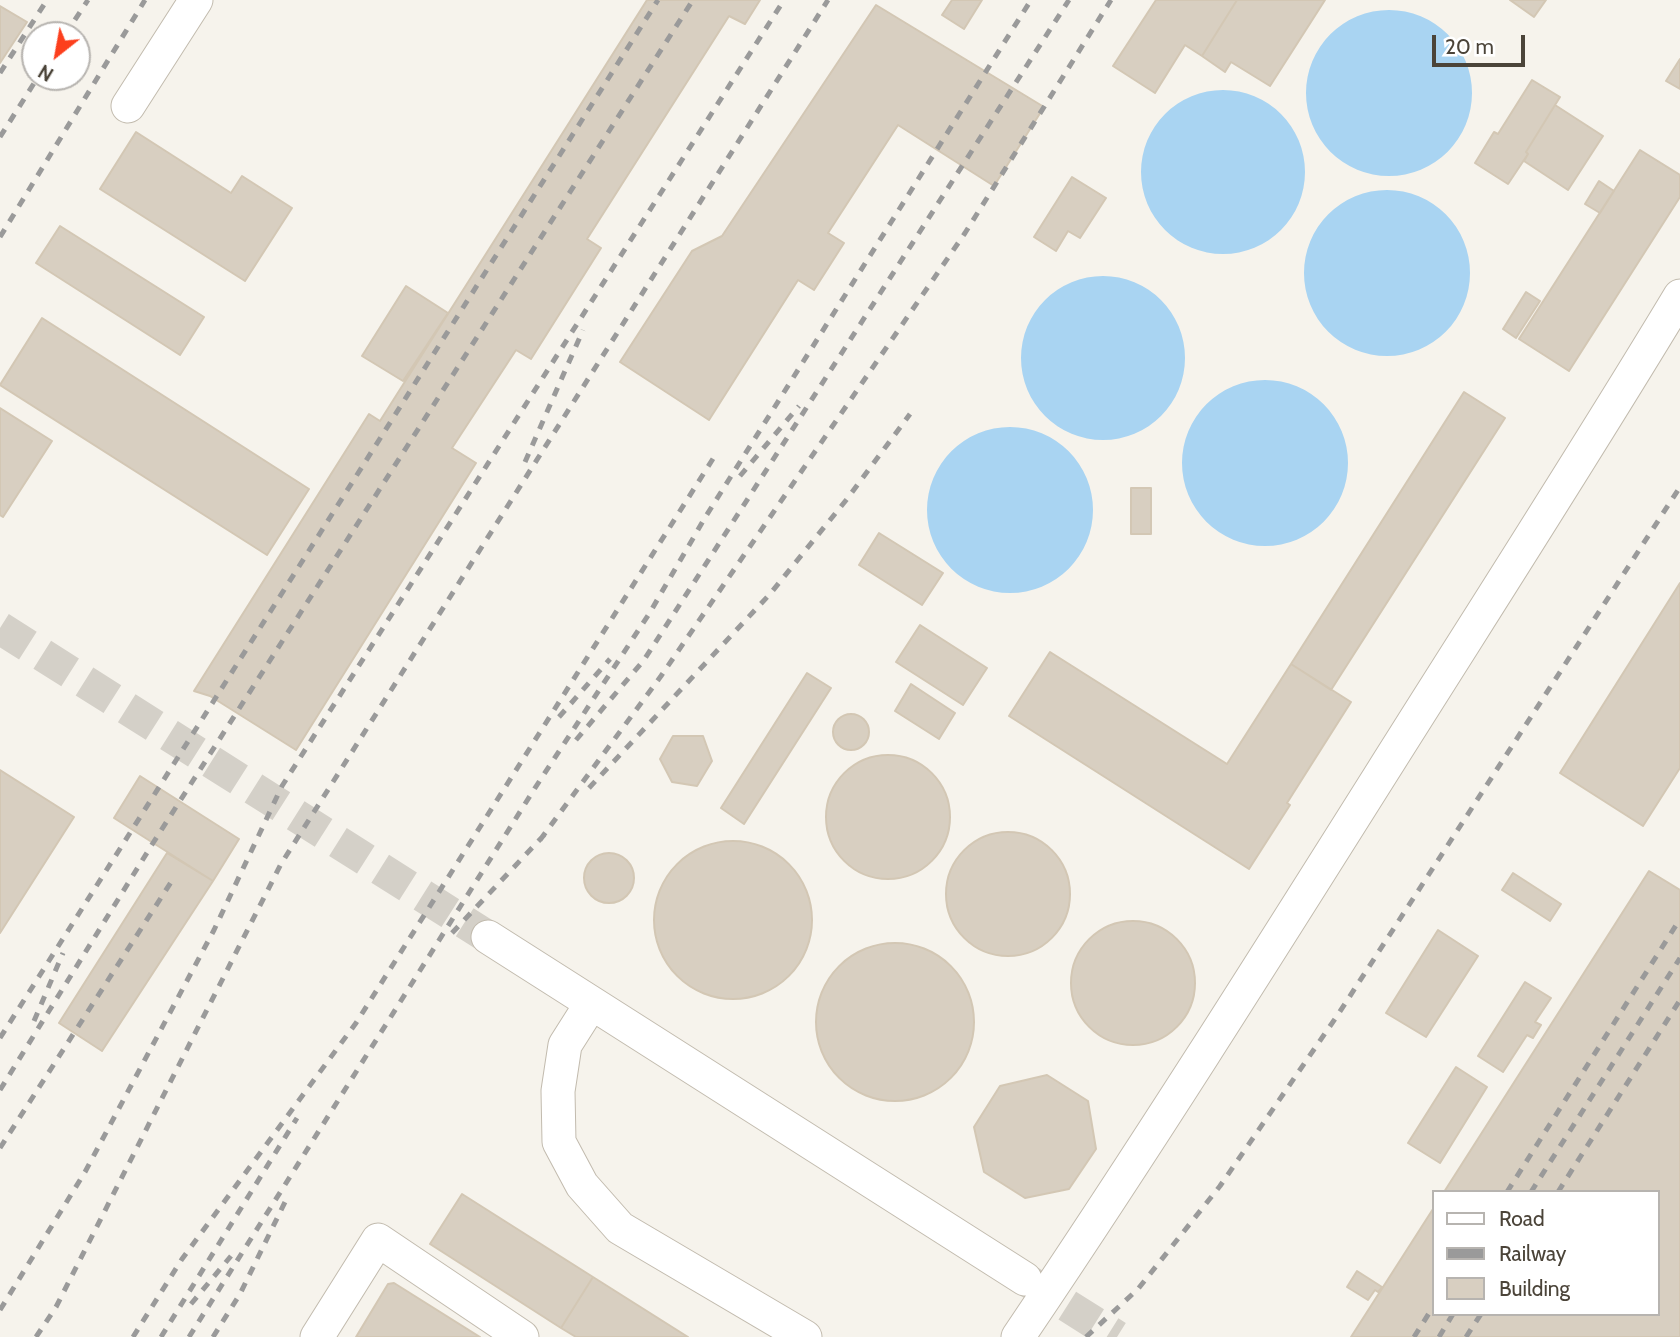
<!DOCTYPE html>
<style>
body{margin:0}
#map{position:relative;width:1680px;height:1337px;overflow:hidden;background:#f6f3ec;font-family:Cabin,sans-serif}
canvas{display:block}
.legend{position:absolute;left:1432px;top:1190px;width:228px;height:126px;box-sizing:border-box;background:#fff;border:2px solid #b7b4b0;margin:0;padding:9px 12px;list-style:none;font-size:21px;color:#4b4439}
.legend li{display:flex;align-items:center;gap:14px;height:35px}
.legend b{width:35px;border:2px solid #b7b4b0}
.north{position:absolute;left:21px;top:21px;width:70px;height:70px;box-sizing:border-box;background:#fff;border:2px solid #b7b4b0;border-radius:50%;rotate:211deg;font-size:19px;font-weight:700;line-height:28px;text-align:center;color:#4b4439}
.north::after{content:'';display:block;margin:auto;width:24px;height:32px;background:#fc3f1d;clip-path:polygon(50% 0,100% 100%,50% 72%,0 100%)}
.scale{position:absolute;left:1432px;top:35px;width:93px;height:32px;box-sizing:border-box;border:4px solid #4b4439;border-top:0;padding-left:9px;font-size:21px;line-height:24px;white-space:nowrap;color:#4b4439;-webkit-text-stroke:5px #fff;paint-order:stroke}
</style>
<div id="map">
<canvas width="1680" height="1337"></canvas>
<ul class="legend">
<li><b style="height:9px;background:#fff"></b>Road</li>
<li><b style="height:9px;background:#9a9a9a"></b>Railway</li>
<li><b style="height:19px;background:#d8cfc1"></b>Building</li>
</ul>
<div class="north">N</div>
<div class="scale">20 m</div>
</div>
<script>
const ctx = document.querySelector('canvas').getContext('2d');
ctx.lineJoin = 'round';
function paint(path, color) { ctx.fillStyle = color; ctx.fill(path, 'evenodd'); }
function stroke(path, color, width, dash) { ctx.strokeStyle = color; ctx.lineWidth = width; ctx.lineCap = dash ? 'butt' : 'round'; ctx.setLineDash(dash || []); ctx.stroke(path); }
const water = new Path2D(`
 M1306 93a83 83 0 1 1 166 0a83 83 0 1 1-166 0Z
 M1141 172a82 82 0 1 1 164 0a82 82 0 1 1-164 0Z
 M1304 273a83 83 0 1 1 166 0a83 83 0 1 1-166 0Z
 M1021 358a82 82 0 1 1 164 0a82 82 0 1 1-164 0Z
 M1182 463a83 83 0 1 1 166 0a83 83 0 1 1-166 0Z
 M927 510a83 83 0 1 1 166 0a83 83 0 1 1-166 0Z`);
const building = new Path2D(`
 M647,0H760L745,24L729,16L587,239L601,248L531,359L516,350L452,448L476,463L296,750L210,696L194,691L369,414L380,421Z
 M952,0H982L964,29L942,15Z
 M1156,0H1237L1202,56L1185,45L1155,93L1113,66Z
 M1237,0H1325L1270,86L1231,62L1225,72L1202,56Z
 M1510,0H1546L1534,17Z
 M876,5L1044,107L994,186L898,125L828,233L844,243L814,290L798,280L709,420L620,362L692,251L722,236Z
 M0,6L27,22L0,63Z
 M1680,59V89L1666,81Z
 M1532,80L1560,97L1526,152L1528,154L1508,184L1475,163L1494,132L1498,134Z
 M1555,105L1603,136L1568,190L1524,161L1528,154L1526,152Z
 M136,132L231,193L242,176L292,208L245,281L100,189Z
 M1640,150L1680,175V197L1569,371L1519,339Z
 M1072,177L1106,198L1080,238L1068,231L1056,251L1034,237Z
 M1599,181L1614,191L1600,213L1585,204Z
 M60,226L204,317L180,355L36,263Z
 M406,286L448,313L403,381L362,356Z
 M1526,292L1540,301L1516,338L1503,329Z
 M42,318L309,489L267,555L0,385Z
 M1464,392L1505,418L1331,690L1291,664Z
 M0,408L52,441L3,517L0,515Z
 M1131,488H1151V534H1131Z
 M879,533L943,573L922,605L859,565Z
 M1680,583V768L1643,826L1560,773Z
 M920,625L987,668L963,705L896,662Z
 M1050,652L1227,764L1291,664L1351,702L1287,803L1290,805L1249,869L1009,716Z
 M807,673L831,688L744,824L721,808Z
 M911,684L955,713L939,739L895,711Z
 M833 732a18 18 0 1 1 36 0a18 18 0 1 1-36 0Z
 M673,736H703L712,761L697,786L672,782L660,759Z
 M826 817a62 62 0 1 1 124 0a62 62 0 1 1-124 0Z
 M0,770L74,817L0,933Z
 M140,776L239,839L213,881L114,818Z
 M946 894a62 62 0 1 1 124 0a62 62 0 1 1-124 0Z
 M654 920a79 79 0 1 1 158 0a79 79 0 1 1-158 0Z
 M584 878a25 25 0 1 1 50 0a25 25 0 1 1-50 0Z
 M167,853L213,881L102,1051L59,1023Z
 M1649,871L1680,890V1337H1351L1433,1209V1314H1657V1192H1444Z
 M1513,873L1561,904L1550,921L1502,890Z
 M1071 983a62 62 0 1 1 124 0a62 62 0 1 1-124 0Z
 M1438,930L1478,956L1426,1037L1386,1013Z
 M816 1022a79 79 0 1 1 158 0a79 79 0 1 1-158 0Z
 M1525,982L1551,998L1535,1022L1541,1025L1533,1038L1527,1035L1503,1072L1478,1056Z
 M1456,1067L1487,1087L1440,1163L1408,1143Z
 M1047,1075L1088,1101L1096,1149L1069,1189L1025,1198L984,1172L974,1127L1000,1086Z
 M462,1194L593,1277L561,1328L430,1244Z
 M1357,1271L1382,1287L1378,1292L1375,1290L1368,1300L1347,1287Z
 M593,1277L688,1337H576L561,1328Z
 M394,1283L480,1337H356L388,1284Z`);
const minorTunnel = new Path2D(`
 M0,628L488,937
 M1025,1279L1117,1337`);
const minor = new Path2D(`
 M128,106L196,0
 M488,937L1025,1279
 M591,1004L565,1045L558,1091L559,1142L582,1185L620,1228L805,1337
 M317,1337L378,1240L522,1337
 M1018,1337C1143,1152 1262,963 1381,774C1481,615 1583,457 1680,296`);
const rail = new Path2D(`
 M65,35L88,0
 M0,73L47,0
 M0,137L38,77
 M0,237L145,0
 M525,462L583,330
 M740,476L799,406
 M559,717L610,659
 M576,740L644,660L1069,0
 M589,788L770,594L847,499L910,414
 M540,840L661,676L965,233L1111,0
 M452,933L546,833
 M34,1021L63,953
 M0,1038L658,0
 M0,1090L153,843L693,0
 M0,1148L175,876
 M1507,1192L1680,919
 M1531,1192L1680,958
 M1558,1192L1680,1000
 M191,1304L231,1256
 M0,1310L85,1172L214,930L282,786L784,0
 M36,1337L56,1307L281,864L828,0
 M133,1337L182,1259L356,1023L716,454
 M161,1337L297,1118
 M189,1337L535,788L649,614L706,516L1031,0
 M213,1337L240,1294L287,1198
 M1086,1337L1138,1289L1220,1186L1337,1016L1680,487
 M1414,1337L1433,1307
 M1439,1337L1453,1314
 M1466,1337L1481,1314`);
paint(water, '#a9d4f2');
paint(building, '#d8cfc1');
stroke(building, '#d3c7b4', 2);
stroke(minorTunnel, '#d4d0c8', 33, [33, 17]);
stroke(minor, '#c2bbae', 35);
stroke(minor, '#fff', 33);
stroke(rail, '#9a9a9a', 5, [9, 9]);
</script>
